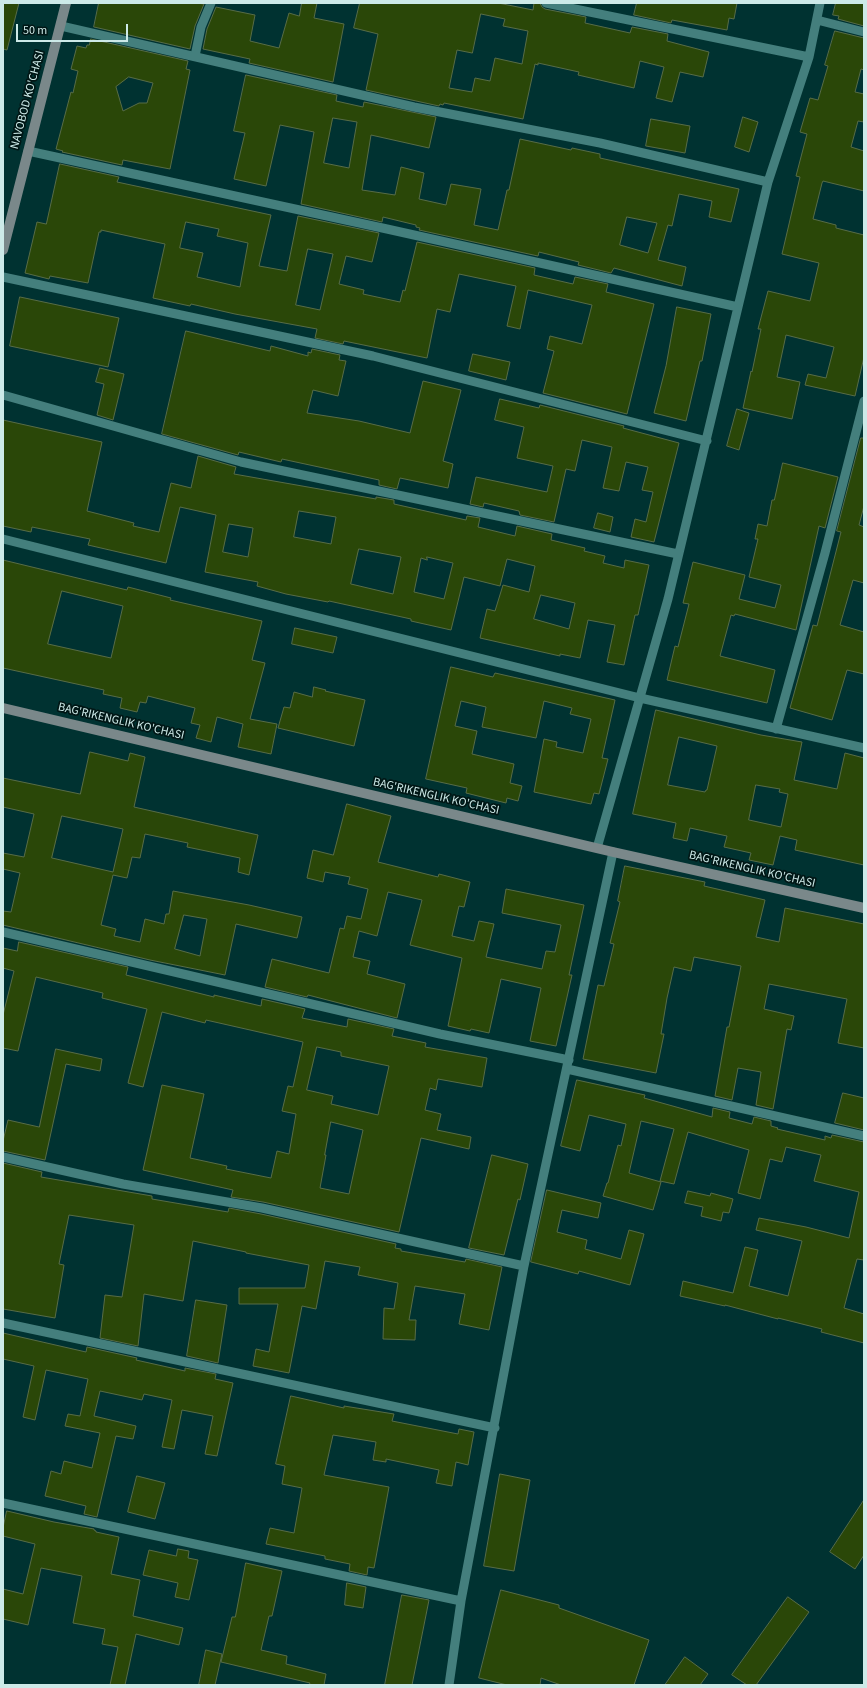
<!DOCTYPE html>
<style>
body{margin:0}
#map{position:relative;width:867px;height:1688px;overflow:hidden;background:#003231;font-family:"Source Sans 3",sans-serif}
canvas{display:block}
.frame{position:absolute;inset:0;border:4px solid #cdeae8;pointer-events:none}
.scale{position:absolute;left:16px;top:24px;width:112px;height:18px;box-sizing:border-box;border:2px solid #cdeae8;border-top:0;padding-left:5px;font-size:12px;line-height:14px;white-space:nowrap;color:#cdeae8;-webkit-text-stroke:3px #011716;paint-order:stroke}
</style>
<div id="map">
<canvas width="867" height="1688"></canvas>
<div class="frame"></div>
<div class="scale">50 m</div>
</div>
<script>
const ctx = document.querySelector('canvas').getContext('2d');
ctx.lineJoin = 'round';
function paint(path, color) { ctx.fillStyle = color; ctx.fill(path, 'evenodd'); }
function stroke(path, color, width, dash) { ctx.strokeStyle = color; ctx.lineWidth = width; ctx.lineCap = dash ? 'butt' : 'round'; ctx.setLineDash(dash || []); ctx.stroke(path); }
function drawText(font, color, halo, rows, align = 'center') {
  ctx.font = font + ' "Source Sans 3",sans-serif'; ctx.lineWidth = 3.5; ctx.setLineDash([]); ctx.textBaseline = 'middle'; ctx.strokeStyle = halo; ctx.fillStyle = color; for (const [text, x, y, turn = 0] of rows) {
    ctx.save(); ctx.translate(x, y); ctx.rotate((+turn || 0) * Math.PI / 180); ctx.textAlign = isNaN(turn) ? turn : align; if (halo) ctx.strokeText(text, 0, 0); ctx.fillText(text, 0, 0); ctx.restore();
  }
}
const building = new Path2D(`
 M3,3H19L7,50L3,49Z
 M99,3H197L204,4L195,26L190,49L94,27Z
 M302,3H317L314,18L344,24L333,82L249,63L250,59L203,49L207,29L216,7L255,15L250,41L279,48L289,13L299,16Z
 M360,3H498L533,10L534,3H540L542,7L545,9L586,17L585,23L630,33L632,27L668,34L667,41L709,52L703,77L680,72L672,102L656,98L664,67L640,61L634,88L578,75L579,72L538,63V65L535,64L523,119L444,103L443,105L440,104L439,106L366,90L378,34L354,28ZM481,14L505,19L503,26L528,31L522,64L495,58L490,81L475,78L472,92L449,88L457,50L472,53Z
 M637,3H737L734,19L729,18L727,30L672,20L671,23L634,15Z
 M836,3H864V26L838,19L839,16L833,15Z
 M835,31L864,38V70L861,69L855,92L864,94V122L858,121L851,147L864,151V191L823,181L822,183L813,219L836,225V228L864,235V357L855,396L805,385L808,374L826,378L834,347L786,335L777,377L800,382L792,419L743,408L751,371L752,372L761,329H758L768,291L810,301L819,263L782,254L800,177L796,176L807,134L800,132L810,98L818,100L828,66L825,65Z
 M91,39L188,61L186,69L190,70L170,169L123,160L122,165L62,152L63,151L56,149L71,92L73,93L78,71L71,69L77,46L86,48L87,45H89ZM129,77L153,83L147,103H139L123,111L116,87Z
 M246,75L337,95L336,101L363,107L364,102L436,117L429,148L371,135L362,190L395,195L401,167L424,173L419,199L446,205L451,184L481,189L474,225L498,230L507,190H509L520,139L571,150L572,148L600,154V158L739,189L731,222L709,217L712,201L679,194L672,226L668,225L658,260L686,267L682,286L614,268L611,273L578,265L579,262L539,252L538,256L419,230L420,228L416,227V225L383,217L382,222L301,204L314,132L280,125L266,186L234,179L245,133L234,131ZM333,118L357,122L349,168L324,163ZM627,217L657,223L648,253L620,245Z
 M743,117L758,122L749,152L735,147Z
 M651,119L690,126L685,153L646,146Z
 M60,164L119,177L117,182L271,215L259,266L287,271L298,216L379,233L372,262L346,256L339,284L364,290L363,294L400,302L403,290L405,291L417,242L535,268L534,275L573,284L575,277L608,284L606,292L654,304L627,414L543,393L554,351L547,349L550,336L582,344L592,305L528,290L520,329L507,326L516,286L459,274L450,312L437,309L427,358L344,341L343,344L315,338L317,329L235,314L191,304L190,306L153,298L165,244L101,230V232H99L88,283L50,276L49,279L25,273L37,222L46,224ZM186,222L219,229L217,236L248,243L240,287L197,277L203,253L180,248ZM308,249L333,254L320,310L296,305Z
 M20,297L119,318L108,367L10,346Z
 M677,307L711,314L702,361H700L686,421L654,413L666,366Z
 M186,331L270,351L271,346L308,356V352L311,353L312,349L340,355L339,360L346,361L338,396L313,390L307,413L359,421L410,433L423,381L461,390L443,461L453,464L448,488L400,478L397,489L379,485V480L282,459L281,462L239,452L238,455L162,434Z
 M473,354L510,362L506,380L469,371Z
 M100,368L124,374L113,420L97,415L104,384L96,382Z
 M500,399L539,408L540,405L624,426L623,428L679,443L654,542L631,537L635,519L646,522L653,492L642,490L648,467L626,462L619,491L603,488L612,447L582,440L575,471L566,469L554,522L520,515L519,511L484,503L483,507L470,504L476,477L547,492L553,466L517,458L524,427L495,420Z
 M737,409L749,413L739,450L727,446Z
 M3,420L102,442L87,511L134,523L133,526L159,532L171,483L191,488L198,456L236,467L234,474L376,499V497L394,500V504L466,520L467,516L480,518L478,527L515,536L517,526L552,534L551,540L585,548L584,551L605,556L603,563L624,568L625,560L649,565L638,615H635L624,665L607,662L615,625L588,620L580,658L560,654V656L480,638L487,609L495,611L503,585L529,592L535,566L507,559L500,586L464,577L451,630L411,621V619L329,601L328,602L286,594L257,586L258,582L205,572L216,515L180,507L166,563L88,545L90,539L32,527L31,532L3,526ZM299,511L336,517L331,544L294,537ZM229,524L253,528L248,557L223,552ZM359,549L401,557L393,594L351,584ZM427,557L453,563L444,599L414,592L421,558L427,560ZM541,595L575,603L569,629L534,619Z
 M861,438H864V506L859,525L864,527V583L853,580L840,625L864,632V674L847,670L832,720L790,708L813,625L817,626L841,532L837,531Z
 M783,463L838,477L825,528L819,526L796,630L735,614L734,616L731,615L720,656L775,670L767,703L667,680L675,646L678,647L689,604L683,603L693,562L745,575L739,599L775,608L781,585L749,577L758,539H755L758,524L767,526L772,500H774Z
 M598,513L613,517L610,532L594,528Z
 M3,560L127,590L128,587L171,598L170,600L262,621L252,660L265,663L250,719L277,724L271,754L238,747L243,724L217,717L211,742L196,738L200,725L191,723L195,708L148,696L146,703L140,702L137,712L120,708L122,698L103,694L104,690L3,668ZM62,591L123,606L111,658L48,644Z
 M295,628L337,637L333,653L292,644Z
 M451,667L493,677L495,673L615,700L602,758L608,759L599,794L594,793L591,804L534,792L544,739L557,742L556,747L583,753L591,719L570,714L572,708L544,701L536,738L482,727L486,707L461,701L455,726L477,731L472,754L514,764L510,783L522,786L518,801L507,798L506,803L466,793L467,788L426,779Z
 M314,687L326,690L325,691L365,700L354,746L278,728L284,707L290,708L294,692L312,697Z
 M656,710L761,735L802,742L794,780L837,789L845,753L864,758V865L795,850L797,840L780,836L773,865L749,860L751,853L724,847L727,836L690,828L687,841L673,838L676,823L633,814ZM679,737L717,746L707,790H706L705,792L668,785ZM756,785L780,789L779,792L788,794L781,827L749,820Z
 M90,752L128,761L130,753L145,757L134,807L258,835L249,875L238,872L240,858L187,847L188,843L145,834L140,858L132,857L127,878L113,875L101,925L116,929L114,936L140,942L145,919L164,924L166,914H169L173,891L249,905L302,917L297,938L236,924L225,975L150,960L3,925V911L11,912L20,873L3,869V853L24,857L34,814L3,807V778L80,794ZM62,816L123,829L113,872L52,858ZM184,915L207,919L200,956L175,949Z
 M347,804L391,816L378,862L438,877L439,874L470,882L464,907L459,906L452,936L474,941L479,921L494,924L486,957L542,969L546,951L555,952L561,925L502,913L506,889L584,905L569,975H572L556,1046L530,1041L541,988L501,979L489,1033L471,1029L470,1031L448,1026L462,958L410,945L422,900L388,892L377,936L359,931L353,957L370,961L367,974L405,984L397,1018L308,995L307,997L265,987L272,959L329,973L340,928L344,929L347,916L361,919L368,889L348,884L350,877L325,872L323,882L307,878L313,850L333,855Z
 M625,866L705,882L704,886L765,900L756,937L779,942L785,908L864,924V1048L838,1043L847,999L769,984L764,1009L794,1016L791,1030L787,1029L773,1109L756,1105L761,1072L738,1068L732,1100L715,1096L727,1027H729L741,966L694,957L691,971L674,967L667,998L661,1034H664L656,1073L583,1059L598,985L604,986L614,944L610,943L620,902L618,901Z
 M19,942L128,967L126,975L214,997V995L261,1006L262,999L305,1009L302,1018L347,1027L348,1019L394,1029L392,1036L426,1043L425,1047L487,1058L482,1087L438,1079L436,1090L430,1088L425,1110L441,1114L437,1130L471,1137L469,1149L421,1138L399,1232L263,1202L231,1197L233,1190L143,1170L162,1085L204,1094L190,1158L227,1166L226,1169L271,1178L277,1151L289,1154L296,1114L282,1111L288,1086L293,1087L303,1042L206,1020L205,1023L162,1012L143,1087L128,1083L147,1009L102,998L103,993L36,977L18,1051L3,1048V1015L14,971L3,968V948L17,951ZM317,1047L341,1052V1056L389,1066L378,1115L331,1104L333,1096L307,1090ZM331,1122L363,1130L349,1194L320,1188L326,1155H325Z
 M56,1049L102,1059L100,1071L66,1064L45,1160L3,1151V1141L8,1120L39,1127Z
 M577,1080L645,1095L644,1098L712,1117L713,1108L730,1112L729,1118L752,1124L754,1117L771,1121V1126L778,1128L777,1129L825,1140V1136L831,1138L832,1135L864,1142V1260L857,1259L844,1308L864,1314V1343L821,1332L822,1329L778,1318V1319L725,1305V1306L680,1296L683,1281L733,1293L745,1247L758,1250L749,1286L788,1296L802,1241L756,1230L759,1218L806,1227L849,1238L859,1192L814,1181L821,1155L786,1147L782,1162L770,1159L760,1199L738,1193L749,1150L688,1132L674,1184L660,1181L674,1129L641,1121L629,1173L661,1182L653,1210L603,1196L607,1183H608L618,1145L621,1146L626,1124L589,1115L580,1151L561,1146Z
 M843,1093L864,1098V1130L835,1123Z
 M492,1155L528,1164L520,1200L518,1199L504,1255L469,1248Z
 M3,1163L42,1172L41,1177L152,1196V1199L228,1212L229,1208L261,1214L396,1244L395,1248L401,1249V1251L465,1262L466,1259L502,1267L489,1330L459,1324L465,1294L415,1286L409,1320H416L415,1340L383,1339L384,1308L394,1309L398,1283L358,1275L360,1267L325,1261L316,1309L302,1306L289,1373L253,1366L256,1349L269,1352L278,1304H239V1288H305L309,1265L246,1253V1252L193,1241L183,1301L144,1294L138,1346L100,1338L105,1295L122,1297L134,1225L69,1215L59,1264L64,1265L55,1318L3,1309Z
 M547,1190L601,1203L598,1218L562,1210L557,1232L587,1240L585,1249L621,1259L629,1230L644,1234L630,1285L579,1271L578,1274L531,1262Z
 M688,1191L710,1196L711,1193L733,1199L729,1213L723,1212L721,1221L701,1216L703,1207L685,1203Z
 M196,1300L227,1305L218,1363L187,1356Z
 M3,1333L86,1352L87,1347L137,1358L136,1360L185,1371V1368L216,1374L215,1379L233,1383L217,1456L205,1454L213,1416L182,1410L174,1449L162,1447L172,1400L144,1394L142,1400L100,1391L94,1416L136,1426L133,1439L116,1436L97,1517L84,1514L86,1506L45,1496L51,1471L61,1474L64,1461L92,1468L100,1433L65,1426L68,1414L80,1416L88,1379L46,1370L35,1420L23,1417L34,1366L3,1359Z
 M291,1396L344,1408V1406L394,1414L392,1421L458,1434L459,1429L474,1432L468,1465L456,1462L452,1486L436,1483L439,1470L386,1459V1462L373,1460L376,1442L333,1435L324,1475L389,1487L374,1568L368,1567L367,1575L349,1571L350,1564L325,1559V1556L266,1544L270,1528L294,1533L302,1488L282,1484L285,1466L276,1464Z
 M500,1474L530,1480L514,1571L484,1566Z
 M137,1476L165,1483L155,1519L128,1512Z
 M864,1500V1555L855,1569L830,1552Z
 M7,1511L54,1522L94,1529V1530L96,1531V1532L119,1537L111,1574L140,1580L133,1616L183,1628L179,1645L136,1634L125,1685H110L118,1647L102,1644L105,1629L73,1623L82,1576L41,1568L28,1625L3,1619V1589L23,1594L35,1544L3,1536V1528Z
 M178,1549L189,1551L188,1558L198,1560L189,1600L175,1597L178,1583L143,1575L149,1550L176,1556Z
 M246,1563L282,1571L272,1616H269L261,1650L287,1656L286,1664L326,1674L324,1685H309L310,1683L221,1662L232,1617H235Z
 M347,1583L366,1587L363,1608L345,1605Z
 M501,1590L559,1605V1608L649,1640L634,1685H561L541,1678L540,1685H507L479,1678Z
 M402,1595L429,1600L412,1685H385Z
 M788,1597L809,1612L756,1685H747L732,1675Z
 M206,1650L222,1654L215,1685H199Z
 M685,1657L708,1674L700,1685H665Z`);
const lane = new Path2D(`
 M546,3L809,57
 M817,20L864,32
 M61,26L414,107L600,143L768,182
 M195,56L201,27L211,3
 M28,151L387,229L738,307
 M3,277L373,356L707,441
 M3,395L241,462L678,554
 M3,539L640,698L864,748
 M776,729L825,553L864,401
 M597,848L668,599L768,182L809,57L820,3
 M3,932L440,1034L569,1060
 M567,1069L864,1136
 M3,1157L123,1184L262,1208L524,1266
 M3,1323L495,1428
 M3,1503L461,1601
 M449,1685L461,1601L524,1266L613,852`);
const secondary = new Path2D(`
 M3,250L66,3
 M3,708L613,852L864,908`);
const streetNames = [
 ["NAVOBOD KO'CHASI",28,100,-75],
 ["BAG'RIKENGLIK KO'CHASI",121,722,13],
 ["BAG'RIKENGLIK KO'CHASI",436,797,13],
 ["BAG'RIKENGLIK KO'CHASI",752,870,13]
];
paint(building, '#2a4708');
stroke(building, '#576c47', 1);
stroke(lane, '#447f7d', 9);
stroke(secondary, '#7a888a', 10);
drawText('12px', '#cdeae8', '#011716', streetNames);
</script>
